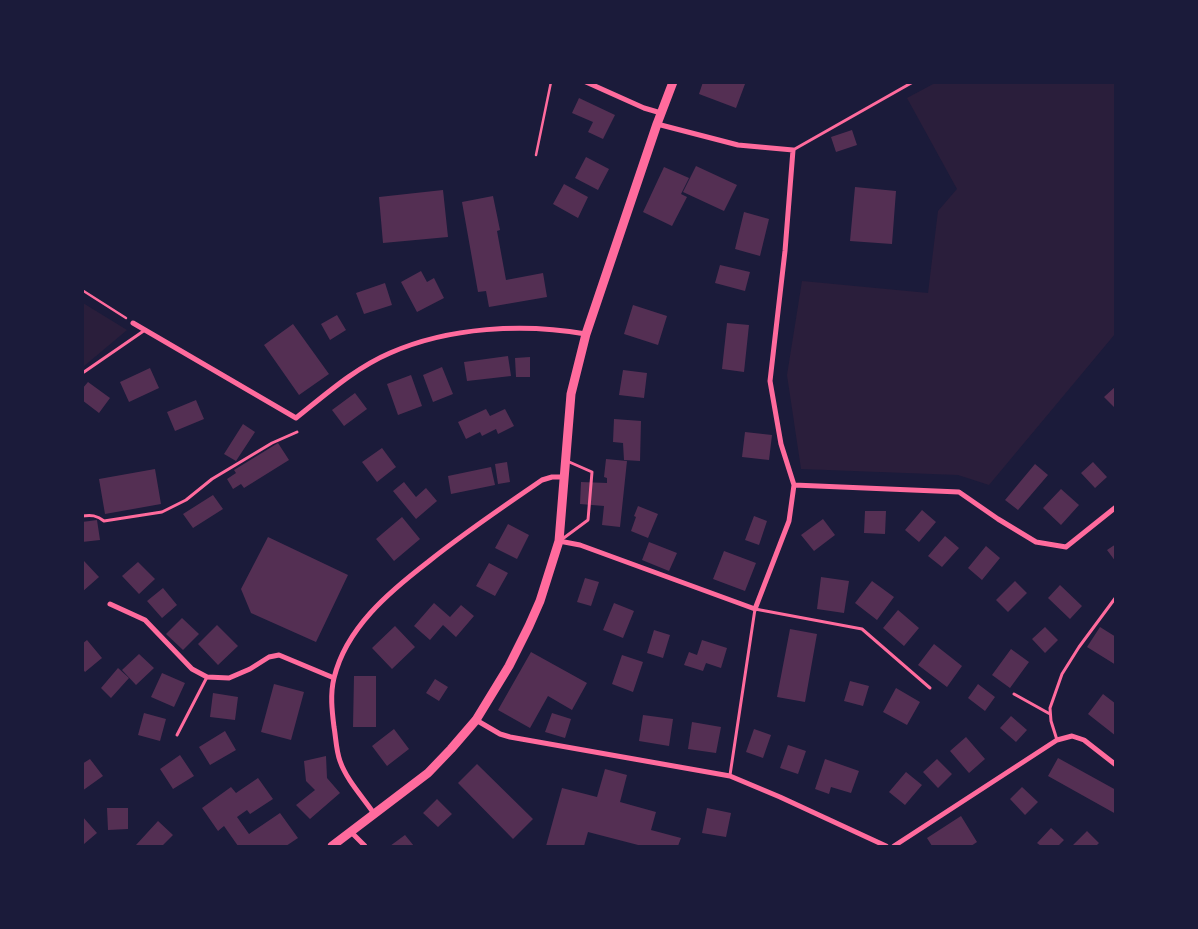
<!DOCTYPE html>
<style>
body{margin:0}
#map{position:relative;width:1198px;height:929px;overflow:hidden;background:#1b1b3a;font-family:Cabin,sans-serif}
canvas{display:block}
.frame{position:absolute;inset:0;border:84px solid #1b1b3a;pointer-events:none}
</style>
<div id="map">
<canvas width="1198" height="929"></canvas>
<div class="frame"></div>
</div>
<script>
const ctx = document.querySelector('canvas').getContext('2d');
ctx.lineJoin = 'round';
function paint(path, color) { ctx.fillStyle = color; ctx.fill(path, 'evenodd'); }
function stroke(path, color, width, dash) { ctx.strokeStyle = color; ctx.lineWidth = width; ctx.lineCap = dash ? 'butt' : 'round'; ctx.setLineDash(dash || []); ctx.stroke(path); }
const green = new Path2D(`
 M935,83H1115V334L989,485L958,475L801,469L787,375L802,281L928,293L938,211L957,189L907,98Z
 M83,303L127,330L83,367Z`);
const building = new Path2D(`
 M703,82H740L745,84L736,108L699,94Z
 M579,98L615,115L603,139L588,132L593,122L572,113Z
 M852,130L857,145L836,152L831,137Z
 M586,157L609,169L598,190L575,178Z
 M696,166L737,185L724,211L683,192Z
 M664,167L689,178L681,194L687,197L672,226L643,212Z
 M564,184L588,197L578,218L553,204Z
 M855,187L896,191L892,244L850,241Z
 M443,190L448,237L383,243L379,197Z
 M493,196L500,230L497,231L506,280L543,273L547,297L489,307L486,291L478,292L462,202Z
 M744,212L769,219L760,256L735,249Z
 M720,265L750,272L745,291L715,283Z
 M421,271L427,282L434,278L444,298L417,312L401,282Z
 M385,283L392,305L364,314L356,293Z
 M633,305L667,316L658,345L624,334Z
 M337,315L346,330L330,340L321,324Z
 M727,323L749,325L744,372L722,369Z
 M293,324L329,374L299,395L264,345Z
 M508,356L511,376L467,381L464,362Z
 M530,357V377H516L515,358Z
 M442,367L453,394L433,402L423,375Z
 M150,368L159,388L129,402L120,382Z
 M623,370L647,373L644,398L619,395Z
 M411,375L422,406L398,415L387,384Z
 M88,382L110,398L99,413L82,400V389Z
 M1116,386V409L1104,397Z
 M355,393L367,409L344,426L332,410Z
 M196,400L204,419L175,431L167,412Z
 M486,409L490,416L505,409L514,426L498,434L496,429L482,436L480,432L466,439L458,422Z
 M614,419L641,421L640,461L624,460L623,443L613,442Z
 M243,424L255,432L236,461L224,454Z
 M745,432L772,435L769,460L742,457Z
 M278,443L289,460L244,488L241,484L233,489L227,479L236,473L234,470Z
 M382,448L396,467L377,482L362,462Z
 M606,459L627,461L620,527L602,525L604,506L580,504L581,482L607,483V478L604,477Z
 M507,462L510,482L498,484L495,464Z
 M1093,462L1107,477L1095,488L1081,473Z
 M1035,464L1048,475L1018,510L1005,500Z
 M491,467L495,485L451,494L448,476Z
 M155,469L161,504L105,514L99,479Z
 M404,482L416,497L426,488L437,501L416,519L393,491Z
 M1061,489L1079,505L1061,525L1043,508Z
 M213,495L223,509L193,528L183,514Z
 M638,506L658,514L648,538L631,531L636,517L634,516Z
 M922,510L936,522L919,542L905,530Z
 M865,511H886L885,534L864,533Z
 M754,516L767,521L759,545L745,540Z
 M402,517L420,539L394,561L376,539Z
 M823,519L835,535L814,551L801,535Z
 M97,520L100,540L82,542V522Z
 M508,524L529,535L517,559L495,548Z
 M945,536L959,548L942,567L928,556Z
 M268,537L348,575L316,642L251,613L241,589Z
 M649,542L677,553L669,571L642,560Z
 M1116,544V562L1107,550Z
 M986,546L1000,558L982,580L968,568Z
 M724,551L756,563L745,591L713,579Z
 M84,561L99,577L82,592V562Z
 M138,562L155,579L139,594L122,576Z
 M489,563L508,573L495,596L476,586Z
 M821,577L849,581L844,613L817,609Z
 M585,578L599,582L591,606L577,602Z
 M872,581L894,597L877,620L855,603Z
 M1015,581L1027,593L1008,612L996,600Z
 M1060,585L1082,606L1070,619L1048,598Z
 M163,588L177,605L162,618L147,601Z
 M434,603L450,617L461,605L474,616L456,637L443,625L430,640L414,626Z
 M614,603L634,611L623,638L603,630Z
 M898,610L919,628L904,646L883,628Z
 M182,618L199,634L183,650L166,634Z
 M217,625L238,646L218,665L198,644Z
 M395,626L415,647L392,669L372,648Z
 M1045,627L1058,640L1045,653L1032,639Z
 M1100,627L1116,637V665L1087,647Z
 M790,629L817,634L805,702L777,697Z
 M654,630L670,635L663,658L647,653Z
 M87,640L102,658L85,672L82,668V644Z
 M702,640L727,648L721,668L706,663L703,671L684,665L689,652L697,655Z
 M934,644L962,666L947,687L918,665Z
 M1011,649L1029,662L1010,688L992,675Z
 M531,652L587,683L572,710L548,696L530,728L498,710Z
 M139,654L154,668L136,685L122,670Z
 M622,655L643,662L633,692L612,684Z
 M118,668L129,678L111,698L101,688Z
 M162,673L185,683L174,707L151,697Z
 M354,676H376V727H353Z
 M435,679L448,687L439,701L426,693Z
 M850,681L869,686L863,706L844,701Z
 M274,684L304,692L291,740L261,732Z
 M978,684L995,697L985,711L968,698Z
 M896,688L920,702L907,725L883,712Z
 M213,693L238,697L235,720L210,717Z
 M1103,694L1116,704V736L1088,714Z
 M144,713L166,719L160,741L138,735Z
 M552,713L571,719L565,738L545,732Z
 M643,715L673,719L669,746L639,741Z
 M1011,716L1027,730L1016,742L1000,728Z
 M692,722L721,727L716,753L688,749Z
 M394,729L409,749L387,766L372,746Z
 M754,729L771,735L763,758L746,752Z
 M225,731L236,750L210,765L199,747Z
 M966,737L985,759L969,773L950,751Z
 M788,745L806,751L798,774L780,768Z
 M180,755L194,776L173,789L160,769Z
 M326,756L327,778L340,793L310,819L296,805L315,790L306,781L304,761Z
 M1058,758L1116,790V814L1048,776Z
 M90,759L103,776L82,791V764Z
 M825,759L859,771L851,793L831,787L829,794L815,789Z
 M937,759L952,774L938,788L923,772Z
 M477,764L533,819L513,839L458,783Z
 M605,769L627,775L620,802L656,812L651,830L681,838L678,846H642L588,832L584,846H546L562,788L597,797Z
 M906,772L922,785L905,805L889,792Z
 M258,778L273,799L250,814L247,810L237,817L249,834L280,813L298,838L286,846H238L224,826L218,831L202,808L231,787L236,793Z
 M1022,787L1038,802L1025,815L1010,799Z
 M437,799L452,814L438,827L423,813Z
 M107,808H128V829L108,830Z
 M707,808L731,813L726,837L702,833Z
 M82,816L97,833L84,844L82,842Z
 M961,816L977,842L971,846H932L927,838Z
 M158,821L173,835L162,846H138L136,845Z
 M1051,828L1064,840L1058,846H1041L1037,843Z
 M1087,831L1099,843L1096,846H1072Z
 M405,835L414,846H390Z`);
const path = new Path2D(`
 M536,155L551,82
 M82,290L126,318`);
const service = new Path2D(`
 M793,150L913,82
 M84,372L145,330
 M82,516C91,515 97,515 104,521L162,512L186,500L212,479L272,443L297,432
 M561,540L588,520L592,472L567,461
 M1014,694L1050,714
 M177,735L207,677
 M1057,740L1051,721L1050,708L1062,674L1079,647L1116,597
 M730,775L755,609L862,629L930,688`);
const minor = new Path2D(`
 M586,82L644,108L661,113
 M133,323L296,418C325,395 355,368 390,353C449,327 523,323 586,334
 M794,485L959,492L998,519L1036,542L1066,547L1116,507
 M559,541L580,545L755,609L789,521L794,485L781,444L770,381L785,251L793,150L738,145L657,124
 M110,604L145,620L192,669L207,677L229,678L250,669L269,657L279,655L334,678
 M476,720L500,734L510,737L730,776L780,797L886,846
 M375,815C363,797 347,781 340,761C336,750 336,738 334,727C332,711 330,694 334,678C346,628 389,592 428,562C464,533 503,507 542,480L552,477H565
 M352,833L365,846
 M894,846L1057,740L1072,736L1084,740L1116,765`);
const secondary = new Path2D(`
 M332,846L428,773L451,749L476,720L509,666L529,626L540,601L559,541L571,394L586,334L657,124L673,82`);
paint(green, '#2a1e3b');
paint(building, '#542f53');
stroke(path, '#ff6b9d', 2.5);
stroke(service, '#ff6b9d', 3);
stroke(minor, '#ff6b9d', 5);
stroke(secondary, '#ff6b9d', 9);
</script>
